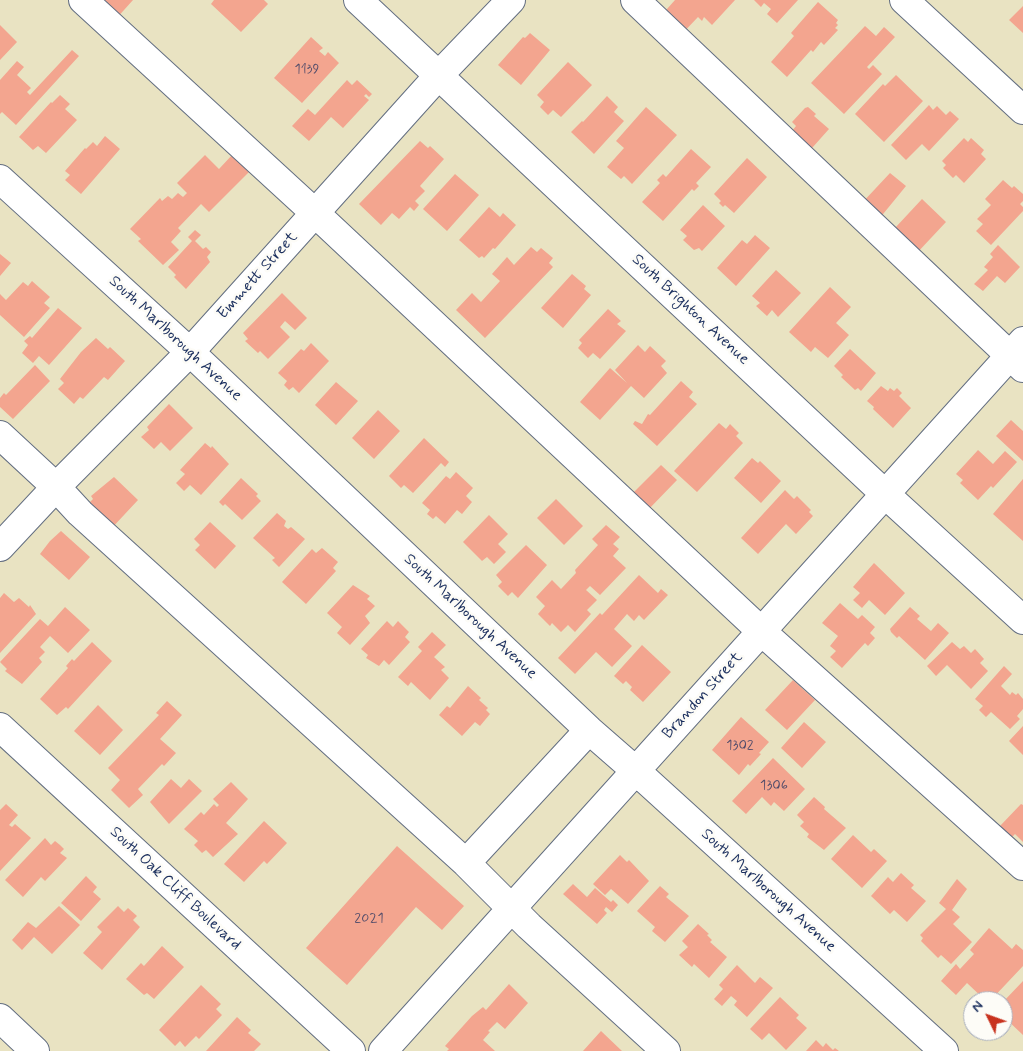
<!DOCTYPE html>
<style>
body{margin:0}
#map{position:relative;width:1023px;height:1051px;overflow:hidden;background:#e9e3c2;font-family:Mynerve,sans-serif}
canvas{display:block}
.north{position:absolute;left:963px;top:991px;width:50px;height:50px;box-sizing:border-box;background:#fdfcf7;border:1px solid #a3aaba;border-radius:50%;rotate:312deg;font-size:14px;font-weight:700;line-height:20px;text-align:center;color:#1b2f5e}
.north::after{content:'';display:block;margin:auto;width:18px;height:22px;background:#c8321e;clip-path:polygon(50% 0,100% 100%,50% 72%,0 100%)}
</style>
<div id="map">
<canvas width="1023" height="1051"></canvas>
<div class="north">N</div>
</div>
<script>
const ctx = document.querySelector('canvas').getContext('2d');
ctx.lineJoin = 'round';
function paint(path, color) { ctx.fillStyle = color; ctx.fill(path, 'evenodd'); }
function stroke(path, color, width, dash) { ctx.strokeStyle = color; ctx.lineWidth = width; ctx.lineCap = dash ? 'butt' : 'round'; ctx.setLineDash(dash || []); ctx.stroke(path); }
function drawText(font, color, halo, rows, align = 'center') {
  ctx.font = font + ' Mynerve,sans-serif'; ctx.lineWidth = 5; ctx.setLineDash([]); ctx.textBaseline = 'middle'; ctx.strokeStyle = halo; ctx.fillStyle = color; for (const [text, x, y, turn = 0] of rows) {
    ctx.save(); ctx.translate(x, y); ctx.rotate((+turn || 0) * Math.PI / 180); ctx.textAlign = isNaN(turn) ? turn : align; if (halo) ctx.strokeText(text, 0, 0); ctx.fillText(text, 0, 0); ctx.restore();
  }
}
const building = new Path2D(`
 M96,0H133L115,20Z
 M214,0H264L268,4L241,32L211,4Z
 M675,0H735L712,25L704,17L702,21L698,17L679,37L659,18Z
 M754,0H798L777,23L767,14L771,9L764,3L761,7Z
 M818,2L838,20L836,23L838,25L835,28L838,30L824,45L821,42L813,52L811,50L787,77L771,62L794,36L791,33Z
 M1023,6V33L1009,20Z
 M0,25L17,42L0,60Z
 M865,26L876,36L884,27L895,37L867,67L869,69L873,65L882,74L844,114L811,83Z
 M530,33L550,50L521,85L498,65L523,37L525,38Z
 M311,37L323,48L319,51L325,56L328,52L339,63L302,103L274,78Z
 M72,50L79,56L16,125L2,112L0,114V80L17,61L24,67L17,75L31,88L27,92L30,95Z
 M568,62L592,85L561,117L553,110L548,115L540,107L544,102L537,95Z
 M896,75L923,101L884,142L855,114L883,84L885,86Z
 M347,80L352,85L357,80L372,94L369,97L366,94L364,96L369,100L343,128L331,117L309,141L292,126L308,109L315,115Z
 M60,95L70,104L65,109L77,120L46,153L38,146L33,150L19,137L51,102L52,103Z
 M607,96L618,107L614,112L624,121L594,154L571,132L582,121L583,122Z
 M929,105L933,110L937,106L946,115L950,111L959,119L929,151L922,144L906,160L891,145Z
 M646,107L677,135L632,184L624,176L621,179L607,167L624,148L616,141Z
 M808,107L816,114L814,116L829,129L804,157L792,131L796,126L792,122L805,108Z
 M105,136L120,149L81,194L65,180L70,175L65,171L85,148L86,149L93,142L97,146Z
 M964,138L968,142L971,138L984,150L981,154L986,159L964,183L956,175L953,178L943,168L946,165L942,161Z
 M420,141L428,148L430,146L444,159L420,186L425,191L415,201L419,205L414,211L410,207L399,219L392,213L381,225L359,204Z
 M691,149L711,167L696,183L699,186L694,191L692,189L663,221L642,202L660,183L657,180L663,174L666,177Z
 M233,154L250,171L209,212L201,204L178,228L181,231L171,242L179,250L163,265L138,241L141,239L130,229L160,198L162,201L168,196L172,199L178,193L183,197L187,193L177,183L205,155L219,169Z
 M747,158L767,177L734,213L725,205L723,207L719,203L721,201L714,194Z
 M890,173L906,186L879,219L861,204Z
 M455,174L479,195L447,231L423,209Z
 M1003,180L1012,188L1014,186L1023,194V201L1020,204L1023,207V211L991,245L976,231L983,224L977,219L991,205L985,199Z
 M922,199L946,222L916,254L898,238L902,234L895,228Z
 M703,205L725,226L702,251L699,248L694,250L683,240L687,236L680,230Z
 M489,207L500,217L503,213L516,225L495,249L493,248L484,258L482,256L479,258L459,240Z
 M195,230L201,235L195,241L203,249L206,247L211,252L207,257L210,262L186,289L174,277L176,275L168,267L192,241L188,237Z
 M755,235L770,248L736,286L717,268L742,240L747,244Z
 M998,245L1020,267L1005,283L997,276L983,291L974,284L988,270L984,267L993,257L990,254Z
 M531,247L537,252L541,248L553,258L549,263L553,267L485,338L456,310L472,293L481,302L500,281L492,274L507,257L514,265Z
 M0,254L11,263L0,276Z
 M776,270L801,293L778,317L772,310L767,316L756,306L760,303L752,296Z
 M572,274L586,286L584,289L591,295L563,328L541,308Z
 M32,281L50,297L44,303L50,308L24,337L0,315V294L6,300L23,282L28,286Z
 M830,287L851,307L836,323L849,335L828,358L815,347L811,352L789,332Z
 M282,293L307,318L295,330L285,321L280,327L290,337L268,359L260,351L258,353L245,341L248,339L243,333Z
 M58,308L82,328L49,365L39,356L33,363L22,353L28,345L24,341L30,336L32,338Z
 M608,309L621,321L617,324L626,331L600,359L593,353L588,358L578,348L582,343L579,340Z
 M96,338L108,349L110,347L125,361L108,380L104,377L83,399L80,397L74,404L58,389L64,383L60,379L81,352Z
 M311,343L329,361L299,393L293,387L289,390L284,385L287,381L278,373L301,349L304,351Z
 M638,345L645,352L650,346L666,361L661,366L667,373L644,398L631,386L600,420L580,402L610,368L627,383L615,370Z
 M850,349L876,373L861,391L858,388L855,390L841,377L843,375L834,366Z
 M35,365L50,381L13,419L0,407V398L4,393L6,395Z
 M681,381L693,392L689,397L697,404L657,446L633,424L635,421L642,424L648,414L650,415Z
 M336,382L358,401L336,425L315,405Z
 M881,386L888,391L890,388L894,391L897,388L902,393L899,396L911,408L893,428L873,409L874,407L867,401Z
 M169,404L193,428L170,451L161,442L154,449L141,437L149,430L147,427Z
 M378,410L400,431L374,459L352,438Z
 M1011,420L1023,431V461L996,436Z
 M719,423L726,429L730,424L739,433L736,436L743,443L697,492L674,471Z
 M424,438L449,462L445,467L441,463L413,493L404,485L401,488L389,476Z
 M205,443L211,448L212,446L229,464L201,495L190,485L184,491L176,483L185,474L180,470Z
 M978,450L993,464L1005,451L1017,462L993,488L991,486L978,500L960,483L963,480L956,474Z
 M752,458L758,463L760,461L781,481L761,503L734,478Z
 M661,465L677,480L647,511L631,495Z
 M456,472L473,488L466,496L472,502L462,514L457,510L445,524L436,516L433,519L427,514L430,510L422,503L446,476L450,479Z
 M114,477L138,500L110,530L85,507L93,499L91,496Z
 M241,478L258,494L256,496L261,501L242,520L225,504L223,506L219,502Z
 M1023,479V541L993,514Z
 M785,490L794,499L797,496L811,510L809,512L813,516L796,534L786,524L758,554L741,538Z
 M556,499L583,526L564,545L537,518Z
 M277,513L286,521L284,526L288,529L291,527L305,539L279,567L272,560L275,558L253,538Z
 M489,515L508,534L498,544L506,552L494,564L487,557L482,561L463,542Z
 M210,522L236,546L215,569L195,550L200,545L194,539Z
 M606,525L620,537L613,544L619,549L613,556L626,568L600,595L590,586L586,590L597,600L587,610L591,614L575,632L568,625L561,632L552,623L550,626L538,614L545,606L536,597L552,580L561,589L576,573L575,570L598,545L592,539Z
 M61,531L90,557L69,580L40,554L50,541Z
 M526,545L547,565L518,598L512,592L508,596L498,586L502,582L496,575Z
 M322,548L338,562L333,568L336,571L306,604L282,582L312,549L316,553Z
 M874,563L905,593L885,615L869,600L862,608L853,600L860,593L853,587Z
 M639,575L658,593L661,589L668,595L644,620L639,615L634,621L627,614L614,629L632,646L612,667L596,652L575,674L558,658L600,613L602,615Z
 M353,585L370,596L367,599L375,606L365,616L370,623L350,645L337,633L342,627L327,613Z
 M4,593L14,602L19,598L29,607L30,605L36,614L0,653V598Z
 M840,603L858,619L862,615L875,627L870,633L875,638L868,646L865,643L842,668L830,657L836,651L830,646L838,636L822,623Z
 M65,607L90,630L68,653L50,636L40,647L45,652L39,658L42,662L22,684L5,671L7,669L0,662L40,619L48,626Z
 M910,607L920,616L917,619L931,631L938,623L949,633L925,660L899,636L897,638L891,632L890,629Z
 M387,621L393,627L398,621L409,632L405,637L410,642L389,665L384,660L379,666L366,658L368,655L361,649Z
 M432,632L446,645L434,657L445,667L441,670L449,678L430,700L411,682L408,686L398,677L422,651L418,647Z
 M92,642L112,661L68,709L66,707L57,715L40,699L68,668L66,666L72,659L74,661Z
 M952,642L960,649L964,646L971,653L975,649L984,659L980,663L988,671L971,689L947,665L936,676L927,666Z
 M642,645L671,672L643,702L630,690L632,687L626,681L623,684L614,676Z
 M1004,666L1012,674L1001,686L1010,695L1012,692L1016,695L1018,693L1023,699V709L1017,716L1020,719L1010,729L991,712L986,717L979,710L983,706L975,699Z
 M793,680L815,700L787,730L765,710Z
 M468,686L481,698L479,700L488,708L486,710L490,714L480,726L475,722L462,736L439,715L447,706L450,708Z
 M167,701L182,715L160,739L176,753L164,766L162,764L138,789L143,795L129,808L111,790L120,780L108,768L159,715L156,713Z
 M98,705L123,730L100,755L74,731Z
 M741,717L769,742L759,753L761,754L750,766L748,764L739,775L712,750Z
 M804,722L826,742L802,768L781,748Z
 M1023,726V755L1009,741Z
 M773,758L805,789L784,811L774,802L771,806L762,797L746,814L732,801Z
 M171,779L181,788L189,779L202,791L169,824L150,802Z
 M231,782L248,799L226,823L238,834L213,857L206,850L202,853L194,845L198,841L184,829L201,812L204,815L214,804L217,807L219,805L213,799Z
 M814,797L825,807L824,809L846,828L824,850L807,837L809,834L800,826L804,822L797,815Z
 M6,804L18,815L9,825L12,827L15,824L31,838L0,871V810Z
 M1021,804L1023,805V842L1015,834L1012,837L1000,826Z
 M264,821L287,843L267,864L264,861L244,882L224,864Z
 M853,835L871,852L874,849L887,861L862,888L831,859Z
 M45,838L51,845L55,841L60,845L64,849L60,853L67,858L45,881L41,877L23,897L5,880Z
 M397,846L464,906L442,930L416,907L347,985L306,948Z
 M620,855L627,862L629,860L649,881L628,904L611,889L605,895L593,884Z
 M901,873L914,885L911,888L926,901L907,922L894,910L890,914L871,896L888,877L893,882Z
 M86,876L97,887L93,892L101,899L81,921L61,903Z
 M957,879L967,889L952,910L960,917L953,924L972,942L951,964L941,955L938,958L921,941L923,938L920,935L946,909L939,903Z
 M573,884L587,897L595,888L611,902L613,900L618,905L612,912L606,907L604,910L607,913L597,924L563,894Z
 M660,886L669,894L666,897L689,916L665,942L652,931L655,927L637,911Z
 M59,906L80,925L52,954L34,937L22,950L12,940L28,922L36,928Z
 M118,906L124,912L128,908L137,916L133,920L140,927L102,970L83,953L102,932L97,927Z
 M698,924L709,934L707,935L712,940L710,942L727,957L709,978L694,964L692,967L679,955L688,947L682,941Z
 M989,928L1012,949L1016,944L1023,950V966L990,1001H986L967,983L956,995L941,981L956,964L960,969L974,954L970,950Z
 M162,946L184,967L154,999L147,993L144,995L126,979L141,963L144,966Z
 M737,965L755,983L760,977L773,988L747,1017L734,1005L737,1001L731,996L722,1006L714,999L723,989L719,985Z
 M1023,981V1035L1005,1018L1010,1012L1003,1005V1002Z
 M509,984L528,1003L505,1029L497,1022L488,1031L490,1032L483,1040L495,1051H447L449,1049L445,1046L472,1016L483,1007L486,1010Z
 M201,985L221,1004L216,1009L222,1015L199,1039L196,1036L185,1047L180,1041L175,1046L159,1030Z
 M780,997L799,1015L796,1018L807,1028L786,1050L769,1033L762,1040L750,1029Z
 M237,1017L251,1030L248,1033L261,1044L254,1051H206Z
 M601,1031L622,1051H583Z
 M816,1040L823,1047L826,1043L833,1050L835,1048L839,1051H806Z`);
const minor = new Path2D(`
 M83,0L315,213L761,631L1023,866
 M358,0L885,494L1023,620
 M635,0L1023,368
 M904,0L1023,110
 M0,179L190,352L589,730L636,771L944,1051
 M0,435L56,487L80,513L466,863L529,926L666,1051
 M0,547L56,487L190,352L439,75L511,0
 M0,727L351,1051
 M466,863L589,730
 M0,1018L35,1051
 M383,1051L1023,341`);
const numberNames = [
 ["1139",307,70],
 ["1302",740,746],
 ["1306",774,786],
 ["2021",369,919]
];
const streetNames = [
 ["Emmett Street",258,276,-48],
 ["South Brighton Avenue",690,310,43],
 ["South Marlborough Avenue",175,339,43],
 ["South Marlborough Avenue",470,617,43],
 ["Brandon Street",703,696,-48],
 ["South Oak Cliff Boulevard",175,889,43],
 ["South Marlborough Avenue",768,891,42]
];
paint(building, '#f3a58f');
stroke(minor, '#636e81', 30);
stroke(minor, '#fff', 28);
drawText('14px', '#514c6a', null, numberNames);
drawText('16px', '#1b2f5e', '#fdfcf7', streetNames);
</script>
